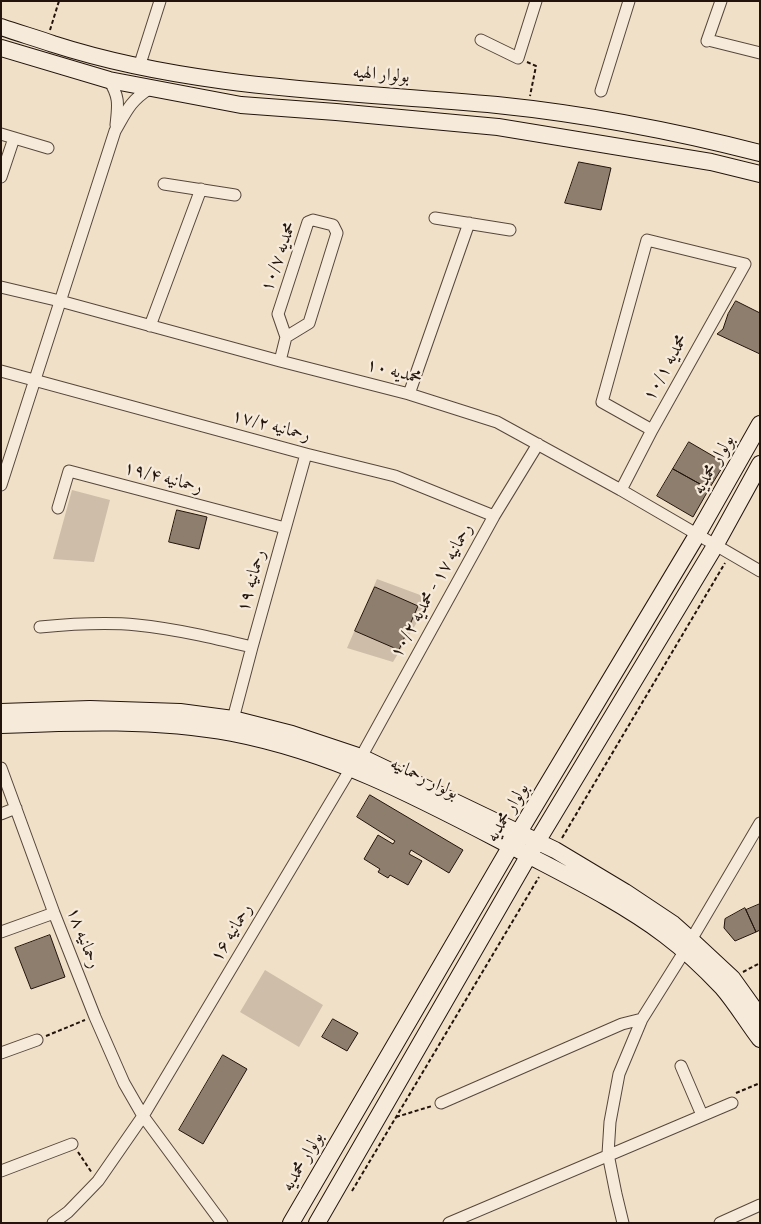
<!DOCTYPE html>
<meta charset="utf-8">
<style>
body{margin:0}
#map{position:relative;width:761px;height:1224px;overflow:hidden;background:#f1e0c8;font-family:Alegreya,serif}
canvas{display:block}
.frame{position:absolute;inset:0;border:2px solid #22140c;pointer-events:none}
</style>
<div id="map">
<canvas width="761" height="1224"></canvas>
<div class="frame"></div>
</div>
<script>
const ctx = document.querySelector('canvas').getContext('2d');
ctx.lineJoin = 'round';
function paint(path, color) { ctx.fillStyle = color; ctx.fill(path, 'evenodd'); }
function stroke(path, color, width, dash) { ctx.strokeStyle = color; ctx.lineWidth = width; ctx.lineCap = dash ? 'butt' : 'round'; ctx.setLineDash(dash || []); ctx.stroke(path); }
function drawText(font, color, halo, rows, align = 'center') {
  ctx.font = font + ' Alegreya,Amiri,serif'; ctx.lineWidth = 4.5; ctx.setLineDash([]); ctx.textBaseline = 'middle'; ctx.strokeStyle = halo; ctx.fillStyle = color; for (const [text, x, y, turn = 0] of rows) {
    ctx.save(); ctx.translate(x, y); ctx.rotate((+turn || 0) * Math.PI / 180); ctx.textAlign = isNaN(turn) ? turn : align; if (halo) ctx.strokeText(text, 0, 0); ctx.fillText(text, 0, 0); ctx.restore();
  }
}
const green = new Path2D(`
 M72,490L110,500L94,562L53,559Z
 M377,579L431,599L393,662L347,648Z
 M265,970L323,1005L299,1047L240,1012Z`);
const building = new Path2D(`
 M579,162L611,168L601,210L565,203Z
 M736,301L760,313V354L717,334L723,329L728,314Z
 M689,442L725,463L709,489L673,469Z
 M673,469L709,489L693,517L657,496Z
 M177,510L207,517L199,549L169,542Z
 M375,587L418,606L399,650L355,631Z
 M370,795L463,850L449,873L411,850L409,854L422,861L408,885L390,875L388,878L378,872L380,869L364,859L378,835L393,844L395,841L357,817Z
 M760,904V930L756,932L746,910Z
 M745,908L756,932L735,941L724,928L725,919Z
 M50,935L65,977L31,989L15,948Z
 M333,1019L358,1033L347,1051L322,1037Z
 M223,1055L247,1069L203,1144L179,1130Z`);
const path = new Path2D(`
 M50,30L59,1
 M527,62L536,66L530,96
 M562,838L725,563
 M743,972L760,963
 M46,1036L85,1020
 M736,1093L760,1083
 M396,1117L432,1106
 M78,1152L92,1173
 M352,1191L539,877`);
const minor = new Path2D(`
 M481,40L518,58L536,1
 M708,40L760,53
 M707,41L721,1
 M139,67L160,1
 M109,80C120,98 118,105 116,125
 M601,91L629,1
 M1,134L48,148
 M1,177L14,138
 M164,184L235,195
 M435,218L510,230
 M1,287L60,301L280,361L409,394L497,422L621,490L760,571
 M150,326L201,189
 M280,361L286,337L309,323L337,233L333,225L313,220L308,222L278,314L286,337
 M1,371L306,454L395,476L494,516
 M409,394L469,223
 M1,485L115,131C126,112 130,101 149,89
 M621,490L652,430L745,264L647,240L602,402L652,430
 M58,508L69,471L285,528
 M40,627C72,624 105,622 137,625C176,629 214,638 252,647
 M233,719L252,647L306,454
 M361,757L494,516L538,444
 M1,768L54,913L95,1017L124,1083L143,1116L222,1223
 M1,814L16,808
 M1,932L54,913
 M691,940L760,823
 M1,1053L37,1040
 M681,1066L702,1115
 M441,1103L622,1024L642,1019
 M1,1171L72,1144
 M53,1223L68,1212L98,1181L143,1116L351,768
 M449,1223L732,1103
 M623,1223L616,1194L608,1154L610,1122L619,1074L642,1019L684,952
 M720,1223L760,1205`);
const secondary = new Path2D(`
 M1,27C18,33 36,38 53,44C196,90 348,91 497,105C585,114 674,131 760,153
 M1,48L109,80L241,105L336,112L498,127L711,162L760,174
 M1,712L90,709L180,712L233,719L292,734L361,757L555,850L625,892L673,924L691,940L732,978L760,1017
 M1,725C78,722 156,719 232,733C335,753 417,797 509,845C561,873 617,899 665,935C685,950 705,969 722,987C736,1003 747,1022 760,1039
 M291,1223L516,837L697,535L760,424
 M317,1223L529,855L715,546L760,464`);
const streetNames = [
 ["بولوار الهیه",381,75,5],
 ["محمدیه ۱۰/۷",279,257,-70],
 ["محمدیه ۱۰/۱",666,368,-61],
 ["محمدیه ۱۰",394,372,15],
 ["رحمانیه ۱۷/۲",271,426,15],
 ["بولوار محمدیه",714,465,-60],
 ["رحمانیه ۱۹/۴",163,478,15],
 ["رحمانیه ۱۹",252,581,-74],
 ["رحمانیه ۱۷ - محمدیه ۱۰/۲",432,591,-61],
 ["بولوار رحمانیه",424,779,26],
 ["بولوار محمدیه",508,813,-59],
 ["رحمانیه ۱۶",232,933,-59],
 ["رحمانیه ۱۸",83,938,69],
 ["بولوار محمدیه",303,1162,-60]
];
paint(green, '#cebda8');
paint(building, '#8e7e6e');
stroke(building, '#22140c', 1);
stroke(minor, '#56473b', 13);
stroke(secondary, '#22140c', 18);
stroke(path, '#22140c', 2, [4, 2.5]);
stroke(minor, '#f6ebdb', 11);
stroke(secondary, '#f6ebdb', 16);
drawText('18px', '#22140c', '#f6ebdb', streetNames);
</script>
